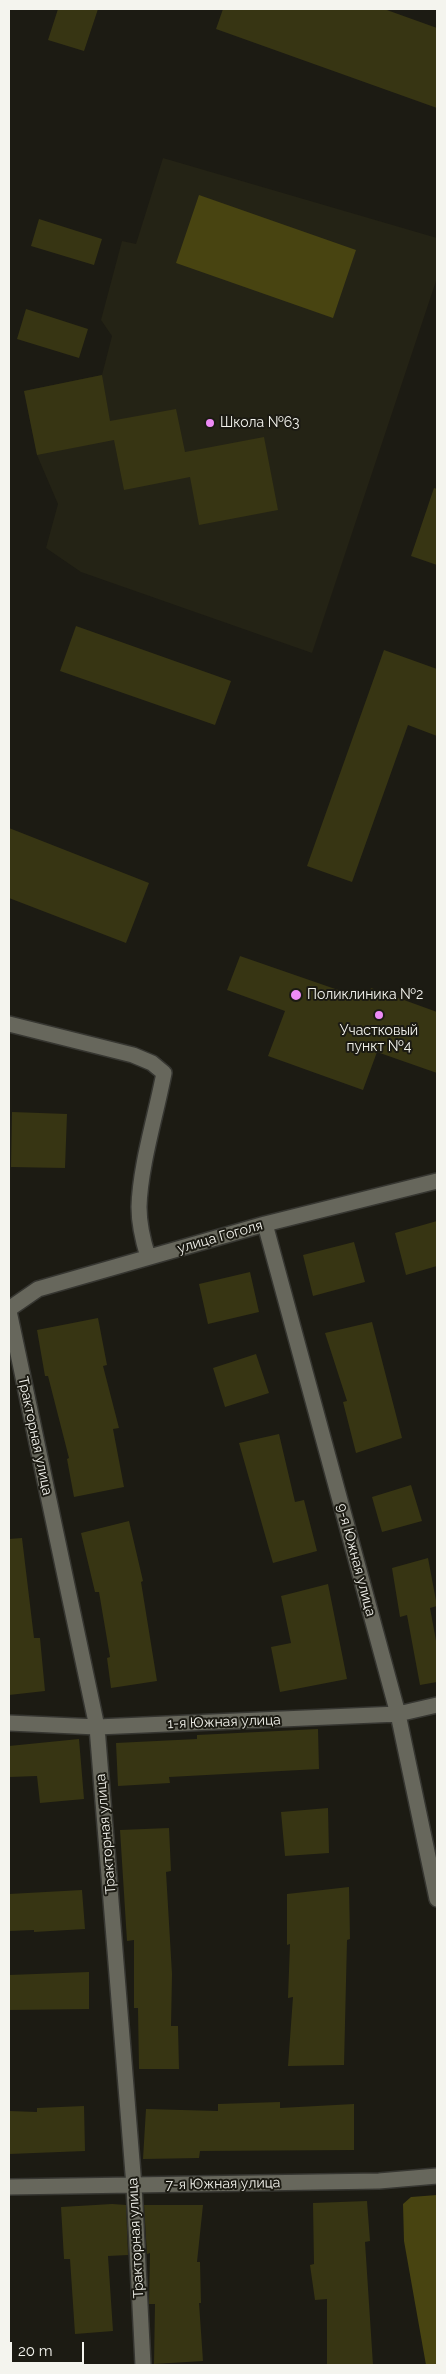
<!DOCTYPE html>
<meta charset="utf-8">
<style>
body{margin:0}
#map{position:relative;width:446px;height:2374px;overflow:hidden;background:#1c1b13;font-family:Raleway,sans-serif}
canvas{display:block}
.frame{position:absolute;inset:0;border:10px solid #f4f4ee;pointer-events:none}
.scale{position:absolute;left:10px;top:2342px;width:74px;height:22px;box-sizing:border-box;border:2px solid #f4f4ee;border-top:0;padding-left:6px;font-size:15px;line-height:18px;white-space:nowrap;color:#f4f4ee;-webkit-text-stroke:4px #1c1b13;paint-order:stroke}
</style>
<div id="map">
<canvas width="446" height="2374"></canvas>
<div class="frame"></div>
<div class="scale">20 m</div>
</div>
<script>
const ctx = document.querySelector('canvas').getContext('2d');
ctx.lineJoin = 'round';
function paint(path, color) { ctx.fillStyle = color; ctx.fill(path, 'evenodd'); }
function stroke(path, color, width, dash) { ctx.strokeStyle = color; ctx.lineWidth = width; ctx.lineCap = dash ? 'butt' : 'round'; ctx.setLineDash(dash || []); ctx.stroke(path); }
function drawText(font, color, halo, rows, align = 'center') {
  ctx.font = font + ' Raleway,sans-serif'; ctx.lineWidth = 4; ctx.setLineDash([]); ctx.textBaseline = 'middle'; ctx.strokeStyle = halo; ctx.fillStyle = color; for (const [text, x, y, turn = 0] of rows) {
    ctx.save(); ctx.translate(x, y); ctx.rotate((+turn || 0) * Math.PI / 180); ctx.textAlign = isNaN(turn) ? turn : align; if (halo) ctx.strokeText(text, 0, 0); ctx.fillText(text, 0, 0); ctx.restore();
  }
}
const built = new Path2D(`
 M163,158L437,238V278L312,653L81,572L46,548L58,504L37,455L24,391L102,375L112,336L101,320L122,241L136,244Z`);
const green = new Path2D(`
 M199,195L356,250L333,318L176,263Z
 M437,2195V2365H426L404,2241L403,2204L411,2197Z`);
const building = new Path2D(`
 M58,9H98L84,51L48,40Z
 M223,9H384L437,28V108L216,29Z
 M39,219L102,239L94,265L31,246Z
 M26,309L88,329L79,358L17,339Z
 M102,375L110,421L176,409L185,452L264,437L278,510L199,525L190,477L124,490L114,440L37,455L24,391Z
 M434,488L437,489V565L411,556Z
 M76,626L231,681L215,725L60,671Z
 M384,650L437,669V736L408,725L352,882L307,866Z
 M9,828L149,883L126,943L9,898Z
 M240,956L367,1000L371,988L437,1012V1073L377,1052L363,1090L268,1056L285,1011L227,990Z
 M12,1112L67,1114L65,1168L11,1167Z
 M437,1221V1266L406,1275L395,1233Z
 M354,1242L365,1282L313,1296L303,1255Z
 M250,1272L259,1312L208,1324L199,1284Z
 M98,1318L107,1365L103,1366L119,1428L113,1429L124,1487L74,1497L67,1459L69,1458L48,1376H45L37,1330Z
 M372,1322L402,1438L356,1453L343,1402L347,1401L325,1333Z
 M256,1354L269,1393L225,1407L213,1368Z
 M279,1434L295,1502L304,1500L317,1551L273,1563L239,1443Z
 M411,1485L422,1521L382,1532L372,1497Z
 M129,1521L143,1581L141,1582L157,1681L111,1688L107,1658L110,1657L99,1592H95L81,1533Z
 M22,1538L34,1638H40L45,1691L9,1695V1539Z
 M428,1558L437,1606L430,1608L437,1646V1682L420,1685L407,1615L400,1617L392,1568Z
 M328,1584L347,1679L280,1692L271,1647L291,1643L281,1596Z
 M318,1729L319,1769L169,1777L170,1783L118,1786L116,1743L197,1739V1735Z
 M79,1739L84,1799L40,1803L37,1776L9,1777V1746Z
 M328,1808L329,1853L285,1856L281,1812Z
 M169,1828L171,1871L166,1872L172,1974L171,2026H178L179,2069H139L138,2008H134V1940L127,1941L120,1830Z
 M349,1887L350,1939L347,1940L344,2065L288,2066L293,1997L288,1998L290,1944L287,1945V1894Z
 M82,1890L85,1929L34,1932V1930L9,1931V1894Z
 M89,1972V2009L9,2010V1975Z
 M280,2102V2108L354,2104V2150L200,2151L199,2158L143,2159L146,2109L218,2111V2104Z
 M84,2106L85,2151L9,2154V2111L37,2112V2108Z
 M367,2201L370,2241L365,2242L373,2365H327V2299L315,2300L310,2265L314,2264L313,2203Z
 M112,2204L126,2205L128,2255L108,2256L113,2331L75,2334L70,2259H64L61,2207Z
 M144,2205H203L197,2262H200L201,2303H199L203,2361L154,2364L155,2304H149L150,2253L147,2254Z`);
const street = new Path2D(`
 M9,1024L133,1055L152,1063L164,1073C156,1115 140,1166 139,1207C139,1225 143,1241 148,1257
 M265,1224L398,1714L437,1899
 M9,1309L38,1289L265,1224L437,1181
 M9,1311L97,1727L134,2186L143,2365
 M9,1723L97,1727L398,1714L437,1705
 M9,2187L379,2181L437,2176`);
const markers = [
 [210,423,5,"#ef8bf6"],
 [296,995,6,"#ef8bf6"],
 [379,1015,5,"#ef8bf6"]
];
const poiNames = [
 ["Школа №63",220,423],
 ["Поликлиника №2",307,995],
 ["Участковый",379,1031,"center"],
 ["пункт №4",379,1047,"center"]
];
const streetNames = [
 ["улица Гоголя",220,1237,-16],
 ["Тракторная улица",35,1436,78],
 ["9-я Южная улица",356,1560,75],
 ["1-я Южная улица",224,1722,-2],
 ["Тракторная улица",106,1834,-95],
 ["7-я Южная улица",223,2184,-1],
 ["Тракторная улица",136,2238,-93]
];
paint(built, '#242315');
paint(green, '#484411');
paint(building, '#373513');
stroke(street, '#363631', 18);
stroke(street, '#67675c', 15);
for (const [x, y, r, color] of markers) { const dot = new Path2D(); dot.arc(x, y, r, 0, 2 * Math.PI); ctx.fillStyle = color; ctx.fill(dot); stroke(dot, '#1c1b13', 2); }
drawText('14px', '#f4f4ee', '#1c1b13', poiNames, 'left');
drawText('14px', '#f4f4ee', '#1c1b13', streetNames);
</script>
